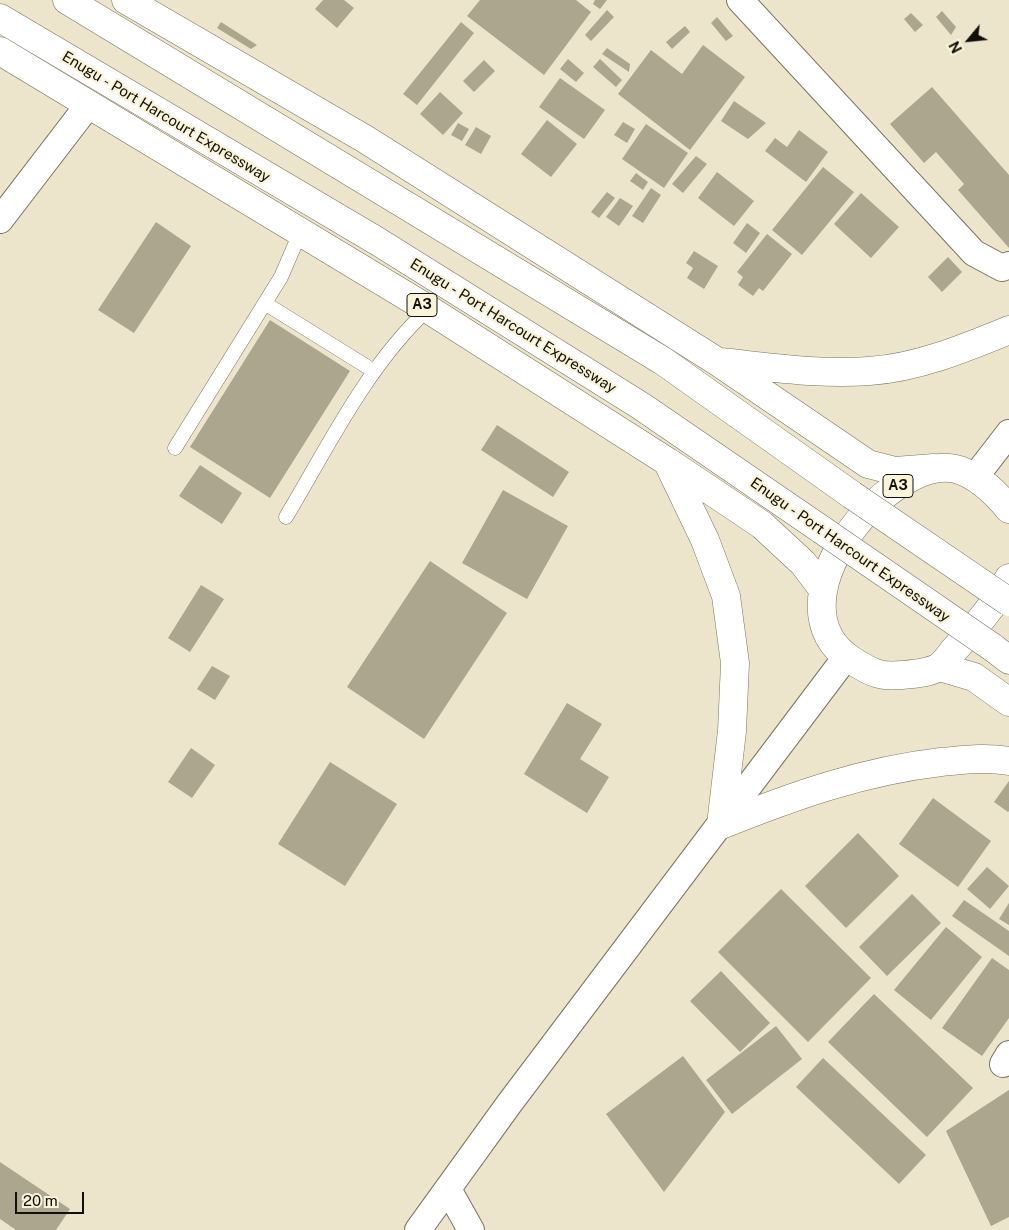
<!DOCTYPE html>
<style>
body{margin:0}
#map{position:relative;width:1009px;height:1230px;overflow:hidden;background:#ece5cc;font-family:"Public Sans",sans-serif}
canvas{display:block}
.north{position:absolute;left:944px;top:15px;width:50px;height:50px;-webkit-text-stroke:4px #f9f3d9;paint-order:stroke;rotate:242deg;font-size:14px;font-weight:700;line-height:20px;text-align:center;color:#110f07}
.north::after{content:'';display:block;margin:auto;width:18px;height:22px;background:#110f07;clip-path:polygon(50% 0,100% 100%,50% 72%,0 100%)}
.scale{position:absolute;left:15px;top:1192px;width:69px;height:22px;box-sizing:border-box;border:2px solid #110f07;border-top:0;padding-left:6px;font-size:15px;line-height:18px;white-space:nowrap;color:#110f07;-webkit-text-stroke:4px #f9f3d9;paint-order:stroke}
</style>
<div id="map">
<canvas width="1009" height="1230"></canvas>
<div class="north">N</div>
<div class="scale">20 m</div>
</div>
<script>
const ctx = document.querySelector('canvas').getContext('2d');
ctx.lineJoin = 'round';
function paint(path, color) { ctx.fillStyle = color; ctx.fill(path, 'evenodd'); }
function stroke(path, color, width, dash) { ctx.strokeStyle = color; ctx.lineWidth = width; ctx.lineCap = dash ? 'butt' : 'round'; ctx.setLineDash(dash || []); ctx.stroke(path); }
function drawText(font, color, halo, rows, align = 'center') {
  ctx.font = font + ' "Public Sans",sans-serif'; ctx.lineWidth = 4.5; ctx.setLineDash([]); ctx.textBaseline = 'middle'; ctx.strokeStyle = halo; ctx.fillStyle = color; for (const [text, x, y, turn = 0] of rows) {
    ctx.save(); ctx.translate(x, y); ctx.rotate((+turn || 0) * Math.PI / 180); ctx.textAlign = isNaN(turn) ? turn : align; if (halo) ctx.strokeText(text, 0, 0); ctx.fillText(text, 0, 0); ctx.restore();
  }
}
const building = new Path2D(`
 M323,0H344L354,8L337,28L315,9Z
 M480,0H576L591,12L544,75L467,16Z
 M595,0H607L600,9L593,4Z
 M607,10L614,17L591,41L585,35Z
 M942,11L956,27L951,35L936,17Z
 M911,13L923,25L915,32L904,19Z
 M717,17L733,36L726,41L711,23Z
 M221,22L257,45L251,49L217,28Z
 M461,22L474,33L417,105L403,94Z
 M685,26L690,32L672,49L666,42Z
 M703,45L745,77L690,150L618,94L651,50L682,74Z
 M607,48L630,64L629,72L602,54Z
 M568,59L584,73L576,82L560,69Z
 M600,59L622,80L616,87L593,67Z
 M484,60L495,71L474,92L463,81Z
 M560,78L605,110L584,139L539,107Z
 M932,87L1009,175V248L958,190L964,184L936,152L924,163L890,124Z
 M440,92L463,113L443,135L420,114Z
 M734,101L766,123L748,139L721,121Z
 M547,120L577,144L551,177L521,154Z
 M623,122L635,129L627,143L614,135Z
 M458,123L469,129L462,141L451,135Z
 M646,124L688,153L664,188L622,159Z
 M476,127L491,136L481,154L465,145Z
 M799,130L828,152L806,182L765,151L775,138L787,147Z
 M696,156L707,164L683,193L672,184Z
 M823,167L854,192L802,255L772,230Z
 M717,172L754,201L734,226L698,198Z
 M636,173L648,182L643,190L630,181Z
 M651,188L661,195L643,223L632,216Z
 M607,192L615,198L599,218L591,212Z
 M861,193L899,227L871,258L834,224Z
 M620,198L633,206L619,226L606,217Z
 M156,222L191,246L134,333L98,310Z
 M747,223L760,233L746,253L733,243Z
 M767,234L792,254L763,291L759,288L753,296L738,285L743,277L737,272Z
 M694,251L718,266L704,289L687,278L693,268L686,263Z
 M948,257L962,272L942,292L928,277Z
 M270,320L350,371L270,498L190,447Z
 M497,425L569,472L553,497L481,450Z
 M200,465L242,493L222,524L179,496Z
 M503,490L568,526L527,599L462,563Z
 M430,561L507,613L424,739L347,687Z
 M201,585L224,599L190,652L168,638Z
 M212,666L230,676L215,700L197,689Z
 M567,703L602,724L580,759L609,777L587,813L524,774Z
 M191,748L215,765L192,798L168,782Z
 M330,762L397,804L345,886L278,844Z
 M1009,781V811L1008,812L994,802Z
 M933,798L991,841L958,887L899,844Z
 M858,833L899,876L846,928L805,886Z
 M987,867L1009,886L990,909L967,889Z
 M781,889L871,978L808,1042L718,952Z
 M912,894L941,923L887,976L859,947Z
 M964,900L1009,931V956L952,916Z
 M1009,903V925L999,919Z
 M946,927L982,957L931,1020L894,990Z
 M992,958L1009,970V1018L982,1056L942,1028Z
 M721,971L770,1023L740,1052L690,1001Z
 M874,994L973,1088L927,1137L828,1042Z
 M776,1026L802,1059L732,1114L706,1080Z
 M683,1056L725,1112L664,1192L606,1114Z
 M823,1058L926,1155L899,1184L796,1087Z
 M1009,1090V1217L991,1226L946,1131Z
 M0,1162L70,1209L56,1230H16L0,1219Z`);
const lane = new Path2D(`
 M266,304L374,371
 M175,448L281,277L300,233
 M286,517C329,445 367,366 428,309`);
const street = new Path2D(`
 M740,0L974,253L1002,268L1009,265
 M0,220L89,104
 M975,477L1009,433
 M1003,1064L1009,1054
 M448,1189L471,1230
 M418,1230L509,1104L846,657`);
const primary = new Path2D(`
 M126,0L365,139L718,362L868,464L895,471L934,468
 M0,51L428,309L668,462L762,525L803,563L822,588
 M720,362C770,367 819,375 869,371C917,368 965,348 1009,330
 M668,463L705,540L726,596L735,663L732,731L721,825C793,796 863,771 941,762C964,760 985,757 1009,761
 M1009,509C995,492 978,475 956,469C889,453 763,606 853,661C872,673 880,677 902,675C914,674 929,673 939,667C945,663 950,655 954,650C975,627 995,605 1009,578
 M940,667L974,677L1009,702`);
const highway = new Path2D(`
 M67,0L663,361L852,495
 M0,18L377,241L641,406L822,530
 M992,647L1009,660`);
const highwayBridge = new Path2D(`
 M852,495L1009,602
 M822,530L992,647`);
const shields = [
 [422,305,30],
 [898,486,30]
];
const shieldNames = [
 ["A3",422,305],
 ["A3",898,486]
];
const streetNames = [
 ["Enugu - Port Harcourt Expressway",166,117,31],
 ["Enugu - Port Harcourt Expressway",513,326,32],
 ["Enugu - Port Harcourt Expressway",850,550,35]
];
paint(building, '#aca68e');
stroke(lane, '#7a755d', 15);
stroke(street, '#7a755d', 28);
stroke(primary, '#7a755d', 29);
stroke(highway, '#7a755d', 29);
stroke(lane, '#fff', 14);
stroke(street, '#fff', 26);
stroke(primary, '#fff', 28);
stroke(highway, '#fff', 28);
stroke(highwayBridge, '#7a755d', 29, []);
stroke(highwayBridge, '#fff', 28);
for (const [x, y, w] of shields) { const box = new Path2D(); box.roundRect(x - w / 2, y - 11.5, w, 23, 4); ctx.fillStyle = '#f9f3d9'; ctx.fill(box); stroke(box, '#110f07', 1); }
drawText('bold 14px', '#110f07', null, shieldNames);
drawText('15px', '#110f07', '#f9f3d9', streetNames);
</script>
